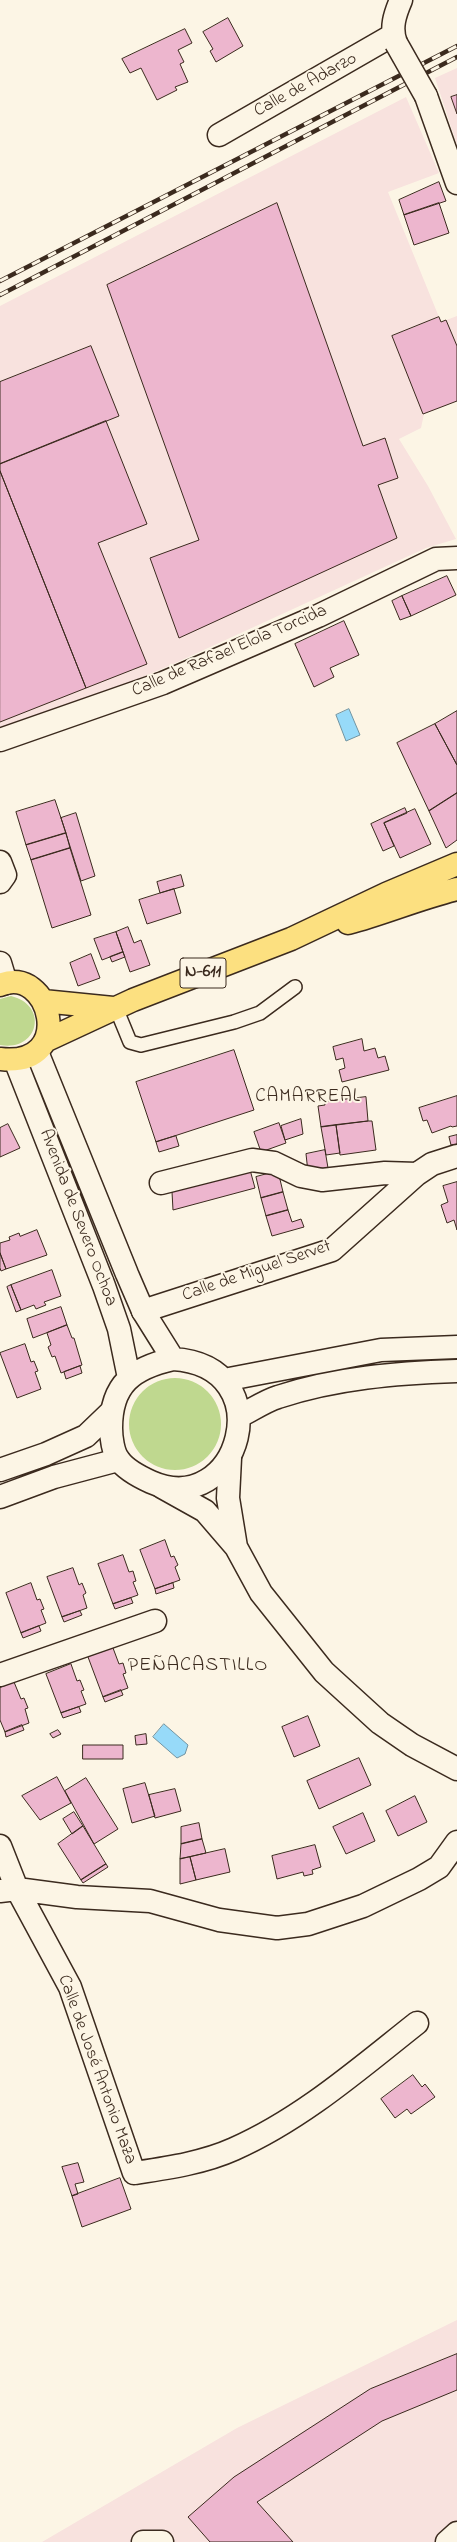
<!DOCTYPE html>
<meta charset="utf-8">
<style>
body{margin:0}
canvas{display:block;background:#fcf5e5}
</style>
<canvas width="457" height="2542"></canvas>
<script>
const ctx = document.querySelector('canvas').getContext('2d');
ctx.lineJoin = 'round';
function paint(path, color) { ctx.fillStyle = color; ctx.fill(path, 'evenodd'); }
function stroke(path, color, width, dash) { ctx.strokeStyle = color; ctx.lineWidth = width; ctx.lineCap = dash ? 'butt' : 'round'; ctx.setLineDash(dash || []); ctx.stroke(path); }
function drawText(font, color, halo, rows, align = 'center') {
  ctx.font = font + ' "Indie Flower",sans-serif'; ctx.lineWidth = 4; ctx.setLineDash([]); ctx.textBaseline = 'middle'; ctx.strokeStyle = halo; ctx.fillStyle = color; for (const [text, x, y, turn = 0] of rows) {
    ctx.save(); ctx.translate(x, y); ctx.rotate((+turn || 0) * Math.PI / 180); ctx.textAlign = isNaN(turn) ? turn : align; if (halo) ctx.strokeText(text, 0, 0); ctx.fillText(text, 0, 0); ctx.restore();
  }
}
const built = new Path2D(`
 M457,68V145L435,78Z
 M406,97L439,173L388,192L441,322L457,316V401L424,414L421,428L399,439L428,486L456,539L426,548L171,665L0,737V306Z
 M457,2320V2542H42L237,2428Z`);
const green = new Path2D(`
 M11,996C49,1005 39,1052 0,1045V999Z
 M129 1424a46 46 0 1 1 92 0a46 46 0 1 1-92 0Z`);
const water = new Path2D(`
 M349,709L360,735L346,741L336,715Z
 M164,1724L188,1745L185,1754L177,1758L153,1737Z`);
const building = new Path2D(`
 M228,18L243,46L216,62L210,51L213,49L203,32Z
 M185,29L192,43L178,50L184,62L180,64L188,82L175,87L177,90L157,100L141,68L130,73L122,59Z
 M457,95V114L451,97Z
 M439,182L446,201L404,215L399,200Z
 M277,203L363,446L385,438L398,478L378,485L397,538L179,638L150,558L199,540L107,285Z
 M439,203L449,233L414,245L404,215Z
 M439,317L441,322L446,320L457,346V401L423,414L392,336Z
 M91,346L119,416L0,464V382Z
 M106,421L147,524L98,543L147,664L86,688L0,471V464Z
 M0,471L86,688L0,722Z
 M447,576L456,595L411,616L402,596Z
 M402,596L411,616L400,620L392,601Z
 M344,621L359,655L330,668L334,677L314,687L295,644Z
 M457,711V765L435,724Z
 M435,724L457,765V793L429,811L397,743Z
 M457,793V840L446,848L429,811Z
 M55,800L66,833L26,845L16,812Z
 M405,808L407,813L384,823L394,846L383,851L371,824Z
 M415,809L431,844L400,858L384,823Z
 M76,813L95,876L81,881L61,818Z
 M66,833L70,848L31,860L26,845Z
 M70,848L91,915L52,928L31,860Z
 M181,875L184,886L160,893L157,882Z
 M174,889L181,913L147,924L139,900Z
 M128,927L134,943L141,940L150,965L130,972L116,932Z
 M116,932L123,952L102,960L94,939Z
 M123,952L125,957L112,962L110,957Z
 M91,954L100,978L78,986L70,963Z
 M362,1039L364,1051L375,1048L378,1058L385,1056L389,1070L342,1082L339,1070L345,1068L343,1058L336,1060L333,1047Z
 M234,1050L254,1110L156,1142L136,1082Z
 M457,1096V1126L452,1127L451,1126L432,1133L427,1120L423,1121L419,1108Z
 M366,1097L368,1121L321,1127L318,1106L325,1105V1102Z
 M301,1119L303,1134L285,1140L281,1126Z
 M368,1121H372L376,1150L340,1155L336,1125Z
 M279,1123L286,1143L261,1152L254,1132Z
 M8,1124L20,1148L0,1157V1128Z
 M336,1125L340,1153L326,1155L321,1127Z
 M457,1135V1144L451,1145L449,1137Z
 M176,1136L179,1146L159,1152L156,1142Z
 M325,1150L329,1174L308,1172L306,1154Z
 M249,1166L255,1188L173,1210L172,1192L177,1185Z
 M278,1171L283,1192L261,1198L256,1177Z
 M457,1182V1230L454,1220L447,1223L441,1205L448,1202L443,1186Z
 M283,1192L288,1210L266,1216L261,1198Z
 M288,1210L292,1222L301,1219L304,1227L272,1236L266,1216Z
 M37,1230L47,1255L6,1269L0,1253V1243L10,1240L9,1237L19,1233L20,1236Z
 M0,1253L6,1269L1,1271L0,1268Z
 M52,1270L61,1296L44,1302L46,1305L36,1309L34,1305L21,1310L11,1285Z
 M11,1285L21,1310L16,1312L7,1287Z
 M61,1307L67,1325L33,1338L27,1319Z
 M67,1325L72,1338H74L82,1365L61,1373L55,1356L52,1357L48,1347L51,1345L47,1333Z
 M25,1344L31,1362L34,1361L38,1371L35,1372L41,1389L17,1398L0,1353Z
 M80,1366L82,1373L66,1379L64,1372Z
 M165,1540L171,1557L174,1556L178,1565L175,1567L180,1580L155,1589L140,1550Z
 M123,1555L129,1572L133,1571L136,1581L133,1582L138,1595L113,1604L98,1564Z
 M73,1568L79,1585L82,1583L86,1593L83,1595L87,1608L62,1617L47,1577Z
 M31,1583L37,1600L40,1599L44,1609L41,1610L46,1623L21,1633L6,1593Z
 M173,1583L174,1588L156,1594L155,1589Z
 M131,1598L133,1603L115,1609L113,1604Z
 M80,1611L82,1615L64,1622L62,1617Z
 M39,1626L41,1631L23,1638L21,1633Z
 M113,1648L119,1664L123,1663L126,1673L123,1674L128,1688L103,1697L88,1657Z
 M71,1664L77,1681L80,1680L84,1690L81,1691L86,1704L61,1713L46,1674Z
 M14,1682L21,1699L24,1698L28,1708L25,1709L29,1723L5,1732L0,1720V1688Z
 M121,1690L123,1695L105,1702L103,1697Z
 M79,1707L81,1712L63,1718L61,1713Z
 M308,1716L320,1746L294,1757L282,1727Z
 M22,1725L24,1730L6,1737L5,1732Z
 M58,1730L61,1734L53,1738L50,1734Z
 M146,1734L147,1744L136,1745L135,1736Z
 M83,1745H123V1759H83Z
 M359,1758L371,1785L319,1809L307,1781Z
 M57,1777L71,1803L40,1820L22,1796Z
 M86,1778L118,1829L94,1844L65,1791Z
 M145,1783L155,1816L132,1823L123,1789Z
 M175,1789L181,1811L155,1818L149,1795Z
 M415,1796L427,1822L398,1836L386,1811Z
 M74,1812L83,1826L72,1834L63,1819Z
 M363,1813L375,1841L346,1854L333,1827Z
 M199,1823L202,1839L181,1844V1827Z
 M83,1826L106,1864L81,1880L58,1844Z
 M202,1839L206,1853L180,1859L181,1844Z
 M315,1845L321,1867L312,1870L313,1874L304,1876L303,1872L277,1879L272,1856Z
 M225,1849L230,1872L196,1880L190,1857Z
 M190,1857L196,1880L180,1884V1859Z
 M106,1864L108,1867L83,1883L81,1880Z
 M413,2075L422,2087L425,2084L435,2097L411,2114L407,2109L395,2118L381,2099Z
 M78,2163L84,2182L75,2184L78,2194L72,2196L62,2167Z
 M120,2178L131,2209L82,2227L72,2196Z
 M457,2354V2390L382,2421L257,2502L293,2542H210L188,2517L234,2477L370,2389Z`);
const lane = new Path2D(`
 M116,1008L130,1042L141,1045L234,1022L260,1013L295,987`);
const street = new Path2D(`
 M396,43C390,28 395,14 401,0
 M426,96L457,183
 M219,135L393,35
 M0,740L163,683L318,616L436,559L457,558
 M0,862L5,875L0,882
 M161,1183L252,1160L274,1163L301,1176L322,1180L385,1173L417,1174
 M143,1311L332,1250L417,1174L432,1164L457,1156
 M230,1458L228,1498L236,1547
 M0,1470L46,1454L86,1436L111,1412
 M162,1487L205,1511L236,1547L261,1593L324,1672L380,1723L412,1745L457,1769
 M0,1497L54,1477L118,1460
 M0,1675L155,1621
 M0,1846L17,1889L70,1987L134,2173C167,2168 203,2163 234,2149C302,2119 360,2068 417,2023
 M0,1891L17,1889L77,1897L150,1901L219,1920L277,1928L308,1924L363,1906L419,1879L439,1867L457,1842
 M143,2542H162
 M447,2542L457,2533`);
const secondary = new Path2D(`
 M0,963L6,983
 M37,1052L127,1274L143,1311L173,1359
 M15,1060L104,1286L119,1329L129,1378
 M173,1359C284,1366 239,1521 151,1482C140,1477 126,1470 119,1460C113,1453 111,1437 111,1428C111,1384 133,1368 173,1359Z
 M224,1380L381,1350L457,1347
 M240,1416C252,1410 265,1401 278,1397C335,1378 397,1373 457,1371`);
const highway = new Path2D(`
 M348,923C385,913 420,898 457,889
 M0,985C50,963 78,1068 0,1059
 M43,1001L113,1008
 M47,1040L133,1000L291,939L386,894L457,864`);
const rail = new Path2D(`
 M0,281L457,46
 M0,295L457,57`);
const streetBridge = new Path2D(`
 M396,43L426,96`);
const shields = [
 [203,973,46]
];
const shieldNames = [
 ["N-611",203,973]
];
const streetNames = [
 ["Calle de Adarzo",306,86,-29],
 ["Calle de Rafael Elola Torcida",230,652,-23],
 ["Avenida de Severo Ochoa",77,1218,69],
 ["Calle de Miguel Servet",257,1272,-19],
 ["Calle de José Antonio Maza",96,2070,70]
];
const neighbourhoodNames = [
 ["CAMARREAL",308,1098]
];
const quarterNames = [
 ["PEÑACASTILLO",198,1667]
];
paint(built, '#f8e2de');
paint(green, '#bfd88f');
paint(water, '#97daf9');
stroke(water, '#7294a1', 1);
paint(building, '#edb6ce');
stroke(building, '#3b2a1e', 1);
stroke(lane, '#3b2a1e', 16);
stroke(street, '#3b2a1e', 25);
stroke(secondary, '#3b2a1e', 25);
stroke(highway, '#3b2a1e', 25);
stroke(lane, '#fcf5e5', 13);
stroke(street, '#fcf5e5', 22);
stroke(secondary, '#fcf5e5', 22);
stroke(highway, '#fce080', 22);
stroke(rail, '#3b2a1e', 4.5);
stroke(rail, '#fcf5e5', 3, [9]);
stroke(streetBridge, '#3b2a1e', 25, []);
stroke(streetBridge, '#fcf5e5', 22);
for (const [x, y, w] of shields) { const box = new Path2D(); box.roundRect(x - w / 2, y - 15, w, 30, 3); ctx.fillStyle = '#fcf5e5'; ctx.fill(box); stroke(box, '#3b2a1e', 1); }
drawText('bold 17px', '#3b2a1e', null, shieldNames);
drawText('18px', '#3b2a1e', '#fcf5e5', streetNames);
ctx.letterSpacing = '1px';
drawText('19px', '#3b2a1e', '#fcf5e5', neighbourhoodNames);
ctx.letterSpacing = '0px';
ctx.letterSpacing = '1px';
drawText('20px', '#3b2a1e', '#fcf5e5', quarterNames);
ctx.letterSpacing = '0px';
</script>
